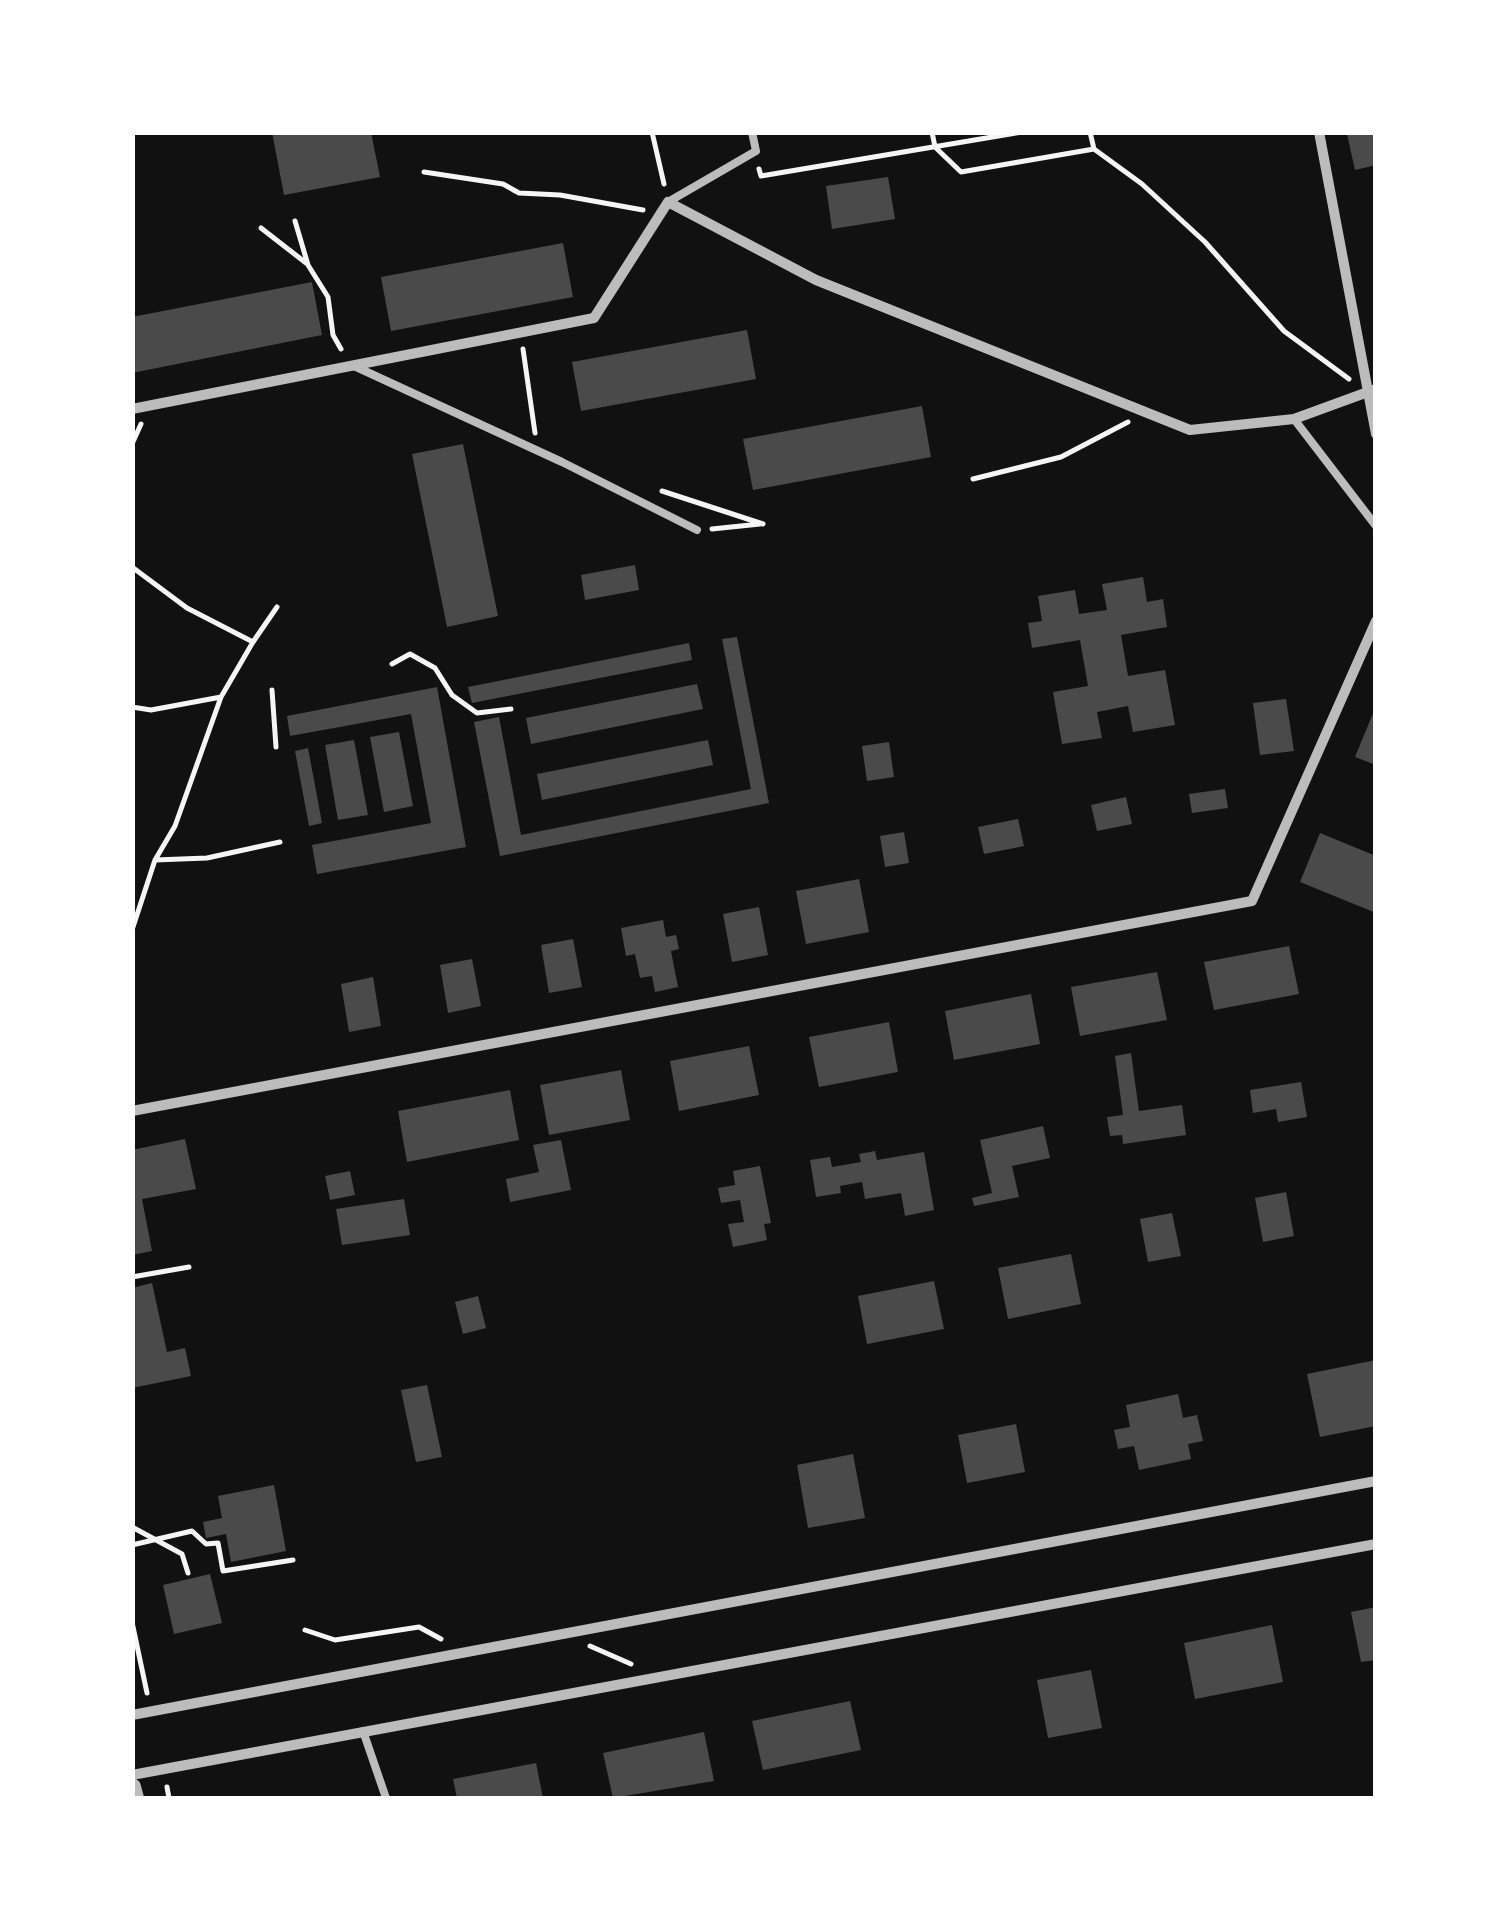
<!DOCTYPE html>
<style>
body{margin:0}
#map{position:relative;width:1508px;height:1931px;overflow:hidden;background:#111;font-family:"Noto Sans",sans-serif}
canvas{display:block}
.frame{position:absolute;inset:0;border:135px solid #fff;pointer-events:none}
</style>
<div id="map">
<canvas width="1508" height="1931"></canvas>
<div class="frame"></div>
</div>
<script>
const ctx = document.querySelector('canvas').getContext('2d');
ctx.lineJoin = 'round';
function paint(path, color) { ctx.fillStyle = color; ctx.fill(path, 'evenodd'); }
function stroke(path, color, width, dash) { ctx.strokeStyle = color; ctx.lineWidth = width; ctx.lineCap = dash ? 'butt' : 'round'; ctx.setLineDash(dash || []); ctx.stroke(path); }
const building = new Path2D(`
 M272,132H371L380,177L284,195Z
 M1356,132H1376V165L1355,170L1347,134Z
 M888,177L895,219L832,229L826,186Z
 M563,243L573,297L391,331L381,277Z
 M312,282L322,335L132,373V317Z
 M747,330L756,379L581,411L572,362Z
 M922,406L931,457L753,490L743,439Z
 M463,444L498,616L447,627L412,454Z
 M635,565L639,590L585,600L581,575Z
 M1143,577L1147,602L1163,599L1167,627L1121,635L1128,676L1165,670L1175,725L1133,732L1128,706L1097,712L1102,738L1062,744L1053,692L1088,686L1080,640L1032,648L1028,623L1042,621L1038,596L1075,590L1079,614L1107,610L1102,584Z
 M737,637L769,803L500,856L474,722L499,717L521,835L751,789L722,639Z
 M689,643L692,660L472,703L468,687Z
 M697,684L703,709L531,744L526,718Z
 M437,687L466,847L317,874L312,845L431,823L411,714L290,736L287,716Z
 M1286,699L1294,751L1260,755L1253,703Z
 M1376,706V765L1355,757Z
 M399,732L413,806L384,812L370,737Z
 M354,740L368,815L338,820L325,745Z
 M708,740L713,765L542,800L537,774Z
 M889,742L894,777L867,781L862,746Z
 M308,748L322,823L309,826L295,751Z
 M1225,789L1228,808L1192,813L1189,794Z
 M1126,797L1132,824L1097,831L1091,805Z
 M1018,819L1024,846L984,854L978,827Z
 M904,832L909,863L885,867L880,836Z
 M1320,833L1376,856V913L1300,882Z
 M859,879L869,932L806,944L796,891Z
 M759,907L768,955L732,962L723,914Z
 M663,920L666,937L676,935L679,949L671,951L678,987L655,992L652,976L640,978L635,954L626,956L621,928Z
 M573,939L582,987L549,993L541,945Z
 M1289,946L1299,994L1214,1010L1204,962Z
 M472,959L481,1006L448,1013L440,965Z
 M1157,972L1167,1020L1080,1036L1071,987Z
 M373,977L381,1026L349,1032L341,984Z
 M1031,994L1040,1044L954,1060L945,1011Z
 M889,1022L898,1072L819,1087L809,1037Z
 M749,1046L759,1095L679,1111L670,1061Z
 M1131,1053L1139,1111L1182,1105L1186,1135L1123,1144L1122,1135L1110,1136L1107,1117L1123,1115L1115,1056Z
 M621,1070L630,1120L549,1135L540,1085Z
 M1301,1082L1307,1117L1278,1122L1276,1109L1253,1113L1250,1090Z
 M510,1090L519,1140L407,1162L398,1111Z
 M1043,1126L1050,1158L1012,1166L1019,1197L974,1206L972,1198L992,1193L980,1140Z
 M185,1139L196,1189L142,1199L152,1251L132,1255V1150Z
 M561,1140L571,1190L510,1202L506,1179L539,1172L533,1145Z
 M875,1151L877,1160L924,1152L934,1210L905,1216L901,1193L865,1199L862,1182L840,1186L841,1193L816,1197L810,1160L830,1157L832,1167L861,1162L859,1154Z
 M760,1166L771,1223L764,1224L767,1240L733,1247L728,1224L744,1222L740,1200L721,1203L718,1188L735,1185L733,1171Z
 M350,1171L355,1195L330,1200L325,1176Z
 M1286,1192L1294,1236L1263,1242L1255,1198Z
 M404,1199L410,1235L342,1245L336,1209Z
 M1172,1213L1181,1256L1148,1262L1140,1219Z
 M1071,1254L1081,1304L1008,1319L998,1268Z
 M934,1281L944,1329L867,1344L858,1296Z
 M152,1283L167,1352L185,1348L191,1376L132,1388V1288Z
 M478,1296L486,1328L463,1334L455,1302Z
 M1376,1360V1426L1320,1437L1307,1374Z
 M427,1385L442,1457L416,1462L401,1390Z
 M1178,1394L1183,1418L1197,1415L1203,1441L1188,1444L1191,1459L1139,1470L1134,1446L1118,1449L1114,1430L1130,1427L1126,1405Z
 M1016,1424L1025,1472L967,1483L958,1435Z
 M853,1454L865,1518L808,1528L797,1465Z
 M274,1485L286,1551L231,1562L226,1534L206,1538L203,1522L222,1518L218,1496Z
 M210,1574L222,1623L174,1634L163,1585Z
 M1376,1607V1660L1361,1662L1351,1612Z
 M1272,1625L1283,1682L1195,1699L1184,1643Z
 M1091,1670L1102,1728L1048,1738L1037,1680Z
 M850,1701L861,1750L763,1770L752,1721Z
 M704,1732L714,1781L613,1798L603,1753Z
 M536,1763L543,1798H457L453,1779Z`);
const path = new Path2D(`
 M652,132L664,184
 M932,132L935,147L961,172L1094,149
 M1090,132L1094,149L1142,184L1205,242L1284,331L1349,379
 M759,169L761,176L1022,132
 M424,172L503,184L519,193L560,195L643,210
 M295,221L308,265L328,297L333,335L341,349
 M261,228L306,263
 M523,349L535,433
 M132,444L141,424
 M973,479L1061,457L1128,422
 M662,491L763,524
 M712,529L760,524
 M132,567L187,608L253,642
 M392,664L410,654L435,668L452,695L477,713L511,709
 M272,690L276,747
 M132,707L151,710L221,697
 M155,860L207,858L280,842
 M132,930L155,860L175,826L221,697L253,642L277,607
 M132,1277L189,1267
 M132,1527L182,1554L188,1573
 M132,1545L192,1531L206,1544L218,1543L223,1571L293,1560
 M132,1622L147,1693
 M305,1630L335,1640L419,1627L441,1639
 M590,1646L631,1664
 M167,1787L169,1798`);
const service = new Path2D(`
 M668,202L756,151L752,132
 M354,366L562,462L697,530
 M1294,419L1376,526
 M363,1731L386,1798`);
const minor = new Path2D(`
 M1319,132L1376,434
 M132,409L594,318L668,202L816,280L1190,430L1294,419L1376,389
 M132,1111L1252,901L1376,621
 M132,1715L1376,1481
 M132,1775L1376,1544`);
const tertiary = new Path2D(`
 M132,1787L135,1798`);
paint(building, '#4a4a4a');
stroke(path, '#f5f5f5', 5);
stroke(service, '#bcbcbc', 8);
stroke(minor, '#bcbcbc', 10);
stroke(tertiary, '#bcbcbc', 18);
</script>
